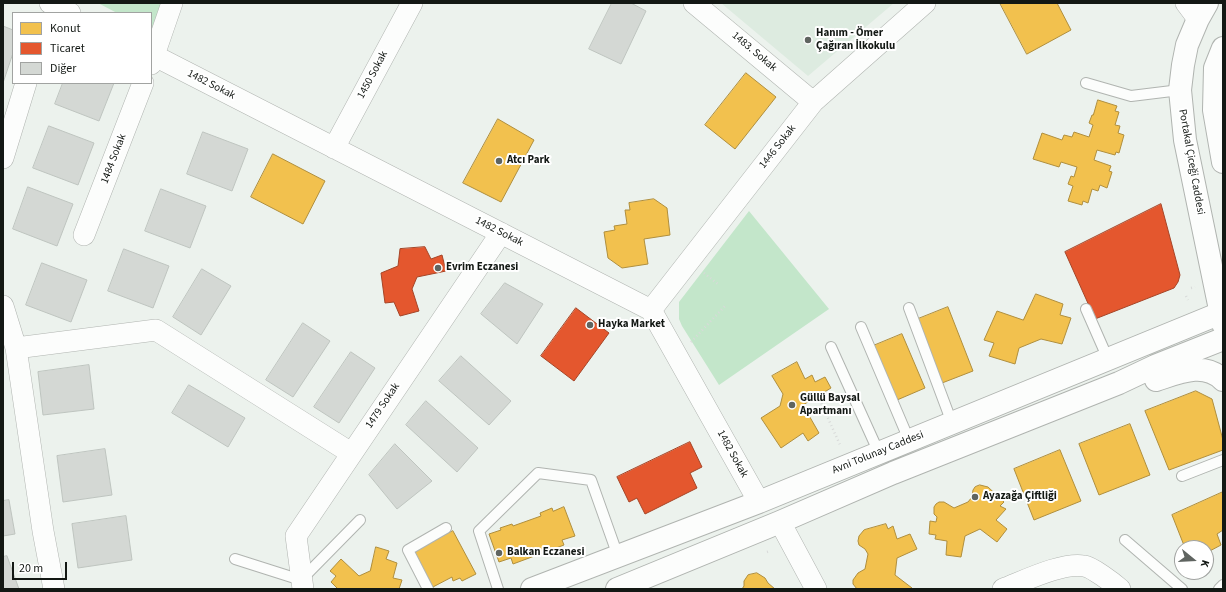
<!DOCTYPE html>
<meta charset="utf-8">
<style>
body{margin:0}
#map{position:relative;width:1226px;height:592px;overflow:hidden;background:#ecf2ed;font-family:"Source Sans 3",sans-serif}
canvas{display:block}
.frame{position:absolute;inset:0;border:4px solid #131814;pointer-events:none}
.legend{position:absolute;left:12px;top:12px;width:140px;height:72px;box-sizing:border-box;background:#fff;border:1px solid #a1a3a1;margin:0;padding:5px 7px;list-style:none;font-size:12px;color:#131814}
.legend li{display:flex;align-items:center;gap:8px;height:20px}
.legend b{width:20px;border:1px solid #a1a3a1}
.north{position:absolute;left:1174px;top:540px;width:40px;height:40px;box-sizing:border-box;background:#fff;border:1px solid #a1a3a1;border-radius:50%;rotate:108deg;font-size:11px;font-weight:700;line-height:16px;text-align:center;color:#131814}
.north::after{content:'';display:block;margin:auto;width:14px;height:18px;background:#5f6460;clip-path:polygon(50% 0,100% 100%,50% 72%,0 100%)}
.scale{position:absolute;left:12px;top:562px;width:55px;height:18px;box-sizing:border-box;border:2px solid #131814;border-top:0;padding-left:5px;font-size:12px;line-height:14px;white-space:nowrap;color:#131814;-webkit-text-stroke:3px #fff;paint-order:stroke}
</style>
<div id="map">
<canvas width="1226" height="592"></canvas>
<div class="frame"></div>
<ul class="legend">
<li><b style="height:11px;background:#f2c14e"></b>Konut</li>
<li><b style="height:11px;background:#e4572e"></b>Ticaret</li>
<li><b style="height:11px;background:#d4d8d4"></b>Diğer</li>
</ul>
<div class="north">K</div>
<div class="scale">20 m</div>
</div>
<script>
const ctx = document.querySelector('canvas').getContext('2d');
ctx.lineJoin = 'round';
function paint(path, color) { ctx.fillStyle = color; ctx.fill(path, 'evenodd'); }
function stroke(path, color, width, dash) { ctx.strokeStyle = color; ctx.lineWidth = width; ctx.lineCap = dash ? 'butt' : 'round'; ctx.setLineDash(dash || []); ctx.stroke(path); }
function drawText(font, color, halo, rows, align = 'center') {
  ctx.font = font + ' "Source Sans 3",sans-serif'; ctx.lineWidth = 4; ctx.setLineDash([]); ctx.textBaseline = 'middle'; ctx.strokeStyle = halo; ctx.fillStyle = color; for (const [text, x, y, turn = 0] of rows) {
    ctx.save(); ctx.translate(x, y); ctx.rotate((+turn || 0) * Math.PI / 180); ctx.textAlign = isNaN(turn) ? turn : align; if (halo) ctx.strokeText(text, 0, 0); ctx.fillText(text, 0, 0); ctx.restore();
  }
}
const built = new Path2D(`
 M721,3H894L808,76Z`);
const green = new Path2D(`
 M98,3H163L154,33L151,31V13H117Z
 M749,211L829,309L719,385L682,326L679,319V302Z`);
const homes = new Path2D(`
 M1000,3H1057L1071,30L1027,54Z
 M746,73L776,97L735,149L705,125Z
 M1098,100L1117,106L1115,111L1119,112L1115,125L1120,126L1118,133L1124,135L1119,153L1116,152L1115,155L1097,150L1094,160L1111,166L1109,171L1112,172L1107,188L1100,185L1098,191L1092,189L1088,203L1083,201L1082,205L1068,201L1073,186L1068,184L1071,176L1074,177L1077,167L1061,162L1059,167L1033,159L1042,133L1062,140L1064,135L1072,137L1074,132L1089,137L1093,125L1089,123L1092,115H1093Z
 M498,119L534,140L501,202L463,183Z
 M273,154L325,181L303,224L251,197Z
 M654,199L667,208L670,235L644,239L648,264L622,268L608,258L604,232L615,230L614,226L627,224L625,210H630L629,203Z
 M1036,294L1063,304L1060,315L1071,318L1062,344L1041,339L1019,348L1015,364L989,356L994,343L984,340L997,311L1023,320Z
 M948,307L973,371L942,383L918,319Z
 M902,334L925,388L897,400L873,346Z
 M797,362L805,379L812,375L815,382L825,377L831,388L803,405L819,433L808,441L803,433L781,448L761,418L780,406L783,394L772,376Z
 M1196,391L1212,399L1223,440V450L1169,470L1145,411Z
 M1130,424L1150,475L1099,495L1079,444Z
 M1060,450L1081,501L1034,520L1014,469Z
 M980,485L988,487L1004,502L1000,506L1006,509L996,520L1007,529L997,542L980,529L965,536L961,557L946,555L947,541L935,539L936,535L929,534L930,521L936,522L937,517L934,514V507L936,504L939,502H944L954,508L968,502L972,497L973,490L975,487Z
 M1223,492V530L1217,534L1221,545L1206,553V548H1185L1172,515Z
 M564,507L575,536L562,540L564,545L513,564L511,558L499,562L489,534L501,530L500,528L512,524L513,526L541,516L540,513L552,508L553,511Z
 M886,524L888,529L893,526L897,539L910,534L917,549L897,558L895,575L912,588L911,589H857L853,584V580L858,573L865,569L868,554L865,549L859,545L858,541L859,536L864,530Z
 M453,531L476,574L462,581L460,578L453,581L452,577L431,588L412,552Z
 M376,547L389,551L386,559L397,563L393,578L402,580L399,589H338L331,582L336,576L330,571L341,559L359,576L370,571Z
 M757,573L765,578L768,583L775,589H742L744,586V581L748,575Z`);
const shops = new Path2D(`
 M1161,204L1180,275L1178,282L1174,288L1095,319L1065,252Z
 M425,247L431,259L442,255L446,271L417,277L412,289L419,311L400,316L394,302L385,303L381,273L398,266L400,249Z
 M576,308L609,333L574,381L541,356Z
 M690,442L702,467L690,473L697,488L645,514L637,498L629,502L617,477Z`);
const building = new Path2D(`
 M612,3H631L646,11L621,64L589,49Z
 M3,26L13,30V53L3,83Z
 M63,83H114L99,121L55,104Z
 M49,126L94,143L78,185L33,168Z
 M203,132L248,149L232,191L187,174Z
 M28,187L73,204L57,246L13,229Z
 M161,189L206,206L190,248L145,231Z
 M124,249L169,266L153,308L108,291Z
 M42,263L87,280L71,322L26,305Z
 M202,269L231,286L201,335L173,317Z
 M505,283L543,304L517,344L481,314Z
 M303,323L330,341L293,397L266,380Z
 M351,352L375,368L339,423L314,407Z
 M461,356L511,401L489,425L439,381Z
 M89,365L94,409L43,415L38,372Z
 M189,385L245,418L228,447L172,413Z
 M426,401L478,448L457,472L406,425Z
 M395,444L432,481L397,509L369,475Z
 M105,449L112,495L63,502L57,456Z
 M9,500L15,534L3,536V501Z
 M126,516L132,560L78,568L72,524Z
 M7,556L19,589H3V557Z`);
const path = new Path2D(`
 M704,273L719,285
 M1191,288L1195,287
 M1186,296L1188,300
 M691,342L725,306
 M818,396L841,447
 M767,552L770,551`);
const service = new Path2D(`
 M1086,83L1131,96L1180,90
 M909,308L952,423
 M1086,309L1108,359
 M861,327L909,440
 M831,347L879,453
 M1182,476L1223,460
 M1125,540L1182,589
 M235,559L301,580L360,520
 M428,589L408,550L446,528
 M498,589L479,531L538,473L591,480L618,556
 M1219,589L1223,585`);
const minor = new Path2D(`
 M50,3L70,13
 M694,3L813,102
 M1186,3L1198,19
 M151,54L651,310L759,502
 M151,64L172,3
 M334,148L412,3
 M3,158L26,83
 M84,235L143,83
 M3,306L16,348L43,531L54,589
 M651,310L813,102L925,3
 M16,348L156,330L351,453
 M780,522L816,589
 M303,589L296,536L501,233
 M1003,589C1024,581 1062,562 1084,566C1092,567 1113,583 1120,589`);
const primary = new Path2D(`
 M1207,3L1198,19L1187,45L1183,65L1180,90L1185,140L1223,324
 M1223,48L1215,68L1214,110L1223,162
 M1156,380C1178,373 1204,361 1223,380
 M532,589L759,502L1223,312
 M617,589L780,522L893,473L1119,383L1155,366L1223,339`);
const markers = [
 [808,40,4,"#5f6460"],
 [499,161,4,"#5f6460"],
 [438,268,4,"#5f6460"],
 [590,325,4,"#5f6460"],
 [792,405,4,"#5f6460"],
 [975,497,4,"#5f6460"],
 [499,553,4,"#5f6460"]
];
const poiNames = [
 ["Hanım - Ömer",816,34],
 ["Çağıran İlkokulu",816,47],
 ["Atcı Park",507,161],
 ["Evrim Eczanesi",446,268],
 ["Hayka Market",598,325],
 ["Güllü Baysal",800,399],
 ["Apartmanı",800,412],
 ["Ayazağa Çiftliği",983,497],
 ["Balkan Eczanesi",507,553]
];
const streetNames = [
 ["1483. Sokak",754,52,40],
 ["1450 Sokak",373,75,-62],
 ["1482 Sokak",211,85,27],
 ["1446 Sokak",778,147,-52],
 ["1484 Sokak",114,159,-69],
 ["Portakal Çiceği Caddesi",1191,162,80],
 ["1482 Sokak",499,232,27],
 ["1479 Sokak",383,406,-56],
 ["Avni Tolunay Caddesi",878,453,-22],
 ["1482 Sokak",732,454,61]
];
paint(built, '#ddebe0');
paint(green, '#c3e6ca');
paint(homes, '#f2c14e');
stroke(homes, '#af8e3d', 1);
paint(shops, '#e4572e');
stroke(shops, '#a54426', 1);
paint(building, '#d4d8d4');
stroke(building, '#bec4bf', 1);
stroke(service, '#b0b4b0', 12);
stroke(minor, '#b0b4b0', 22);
stroke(primary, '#b0b4b0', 24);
stroke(path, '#d8dad9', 2.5, [1, 3]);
stroke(service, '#fcfdfc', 10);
stroke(minor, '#fcfdfc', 21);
stroke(primary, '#fcfdfc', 22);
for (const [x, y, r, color] of markers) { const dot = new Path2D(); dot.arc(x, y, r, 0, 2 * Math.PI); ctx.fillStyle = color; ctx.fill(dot); stroke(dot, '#fff', 1.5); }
drawText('bold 11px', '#131814', '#fff', poiNames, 'left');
drawText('11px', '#131814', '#fff', streetNames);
</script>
